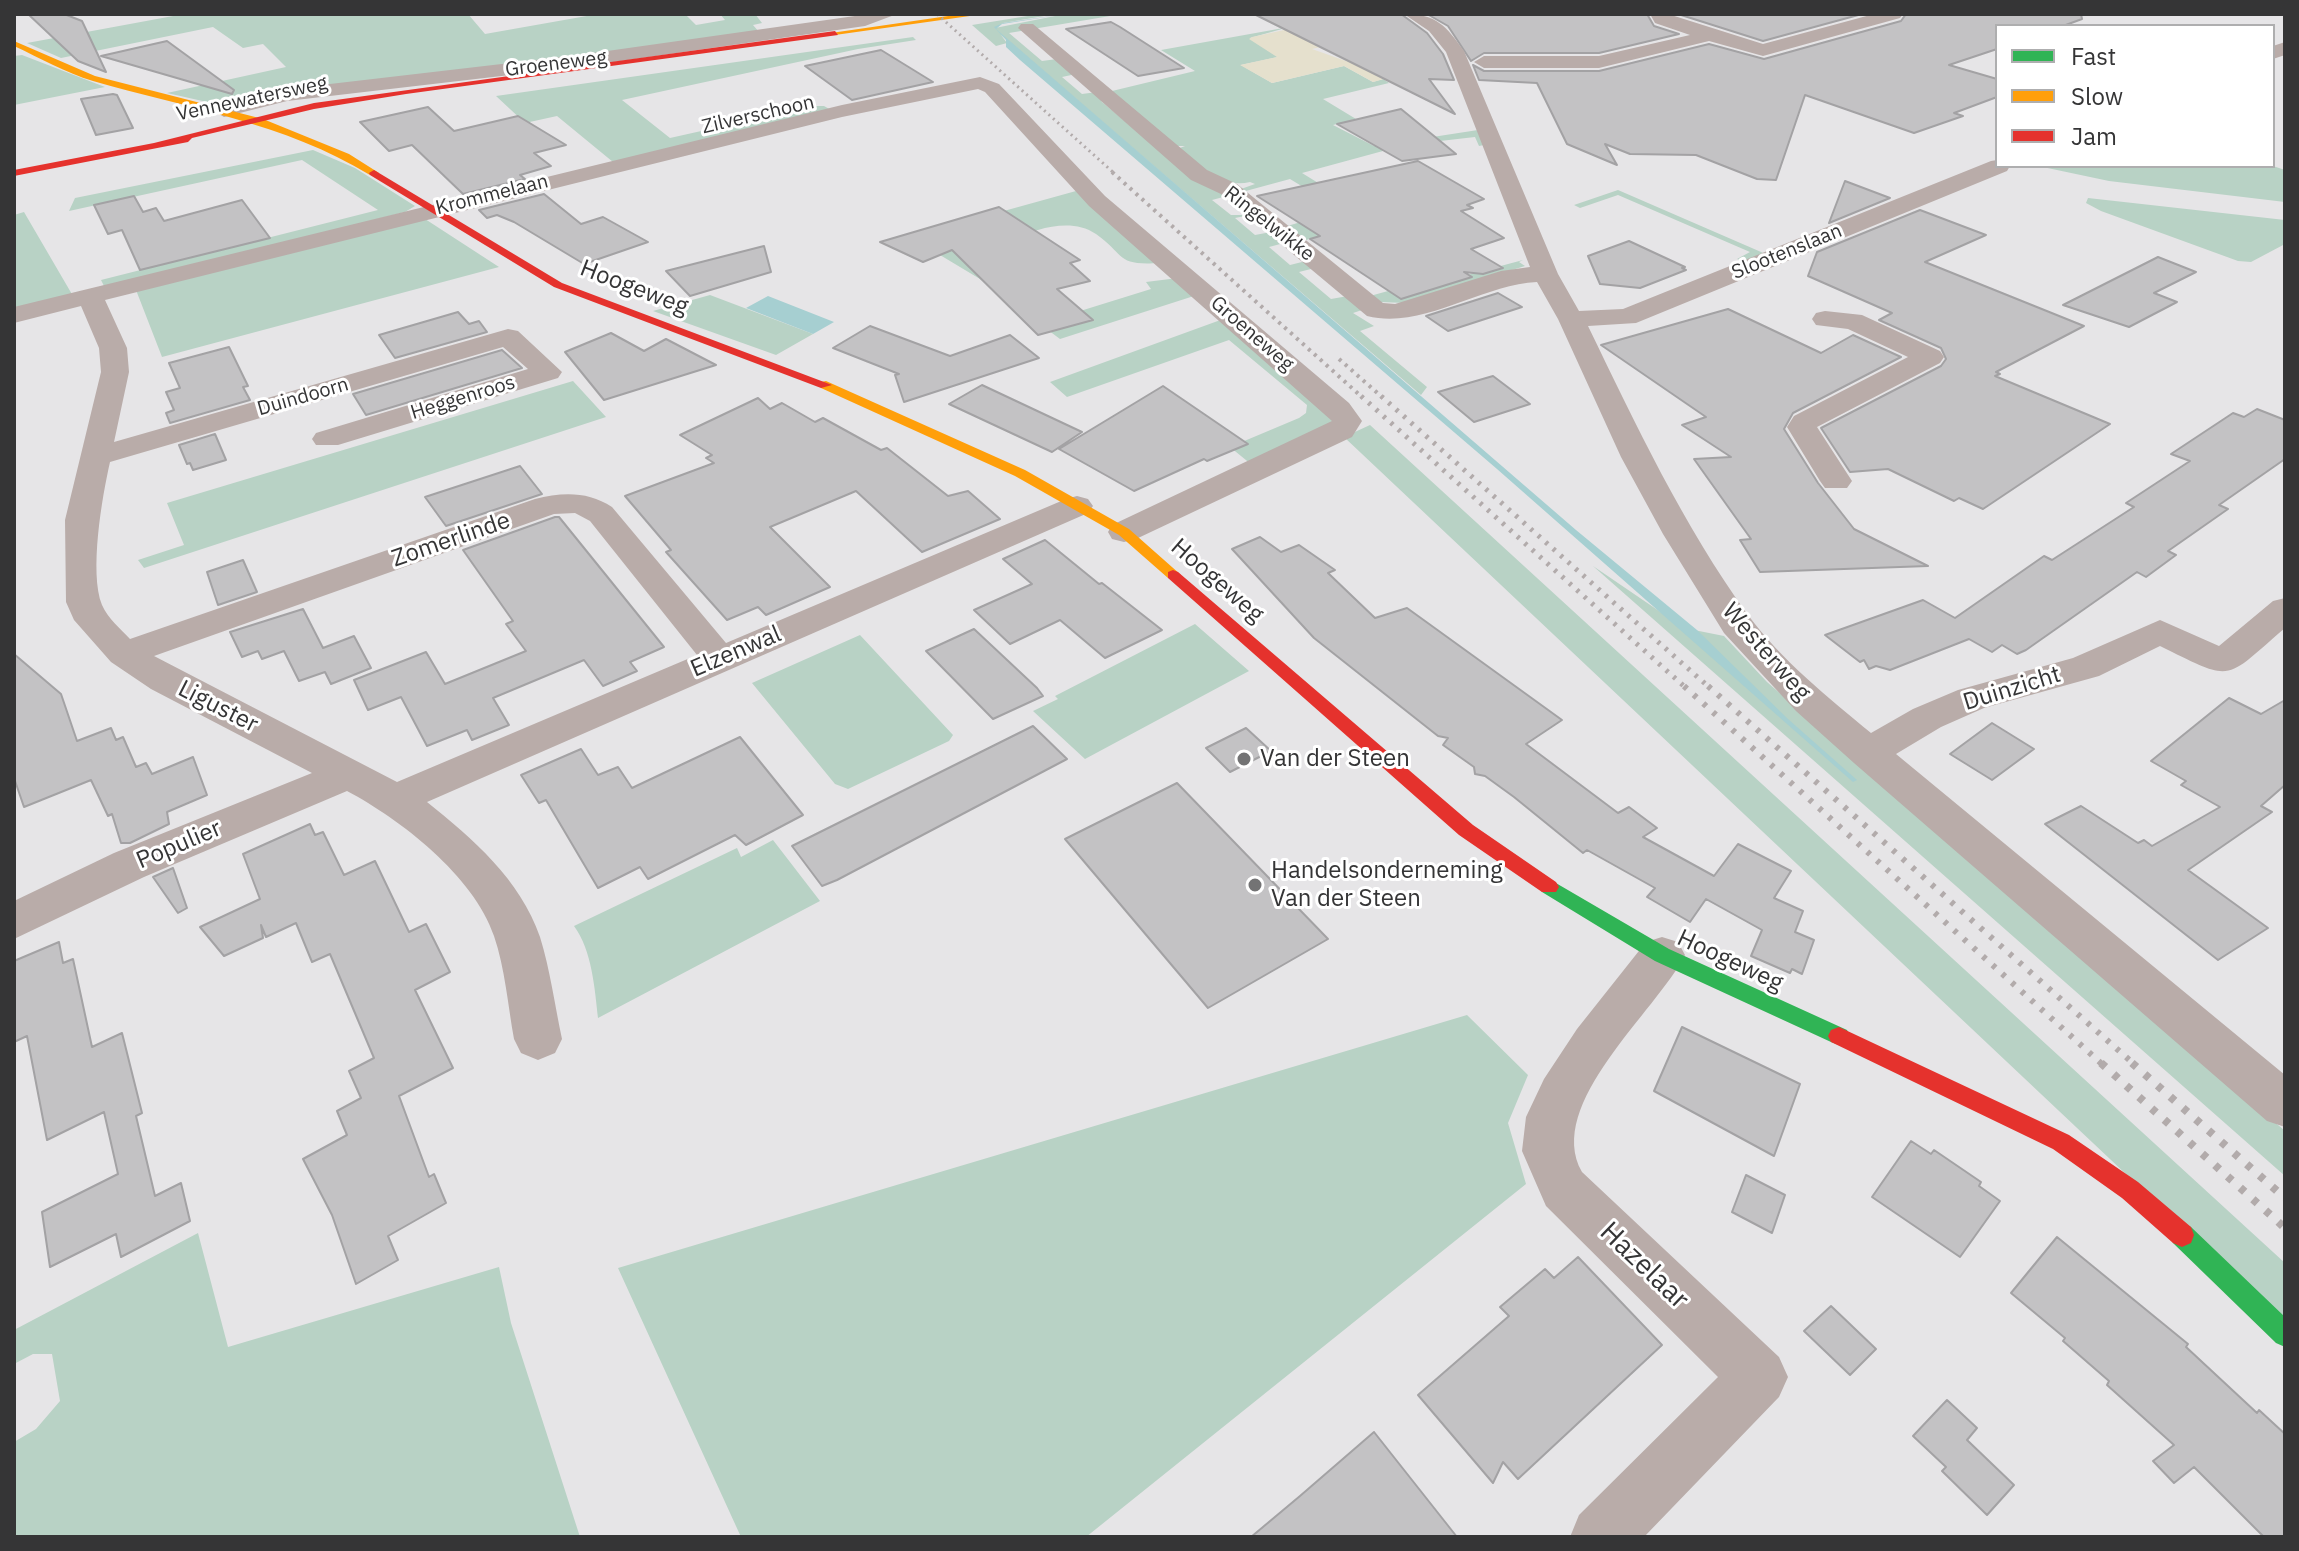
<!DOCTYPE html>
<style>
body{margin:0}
#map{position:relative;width:2299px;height:1551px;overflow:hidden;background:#e6e5e7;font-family:"IBM Plex Sans",sans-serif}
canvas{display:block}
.frame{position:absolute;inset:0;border:16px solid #353536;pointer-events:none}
.legend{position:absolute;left:1995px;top:24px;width:280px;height:144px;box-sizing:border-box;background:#fff;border:2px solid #aeaeaf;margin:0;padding:10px 14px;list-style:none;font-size:24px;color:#353536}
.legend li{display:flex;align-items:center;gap:16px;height:40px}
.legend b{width:40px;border:2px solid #aeaeaf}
</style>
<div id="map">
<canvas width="2299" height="1551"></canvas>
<div class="frame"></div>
<ul class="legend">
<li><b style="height:10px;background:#30b455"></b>Fast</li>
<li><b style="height:10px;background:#ff9f0a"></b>Slow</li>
<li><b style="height:10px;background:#e5322d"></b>Jam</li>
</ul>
</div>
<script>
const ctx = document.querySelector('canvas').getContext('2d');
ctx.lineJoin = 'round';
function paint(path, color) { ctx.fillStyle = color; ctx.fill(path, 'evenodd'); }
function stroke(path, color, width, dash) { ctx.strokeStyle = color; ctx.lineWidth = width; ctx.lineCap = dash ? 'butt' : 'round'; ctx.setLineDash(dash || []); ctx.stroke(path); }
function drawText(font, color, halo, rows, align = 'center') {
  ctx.font = font + ' "IBM Plex Sans",sans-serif'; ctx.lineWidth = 6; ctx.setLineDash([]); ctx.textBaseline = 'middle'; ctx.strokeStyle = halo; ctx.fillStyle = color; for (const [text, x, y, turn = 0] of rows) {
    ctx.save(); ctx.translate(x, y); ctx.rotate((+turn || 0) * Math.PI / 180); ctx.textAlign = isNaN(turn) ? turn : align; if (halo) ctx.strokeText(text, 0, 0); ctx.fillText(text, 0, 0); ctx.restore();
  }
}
const green = new Path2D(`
 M184,14H468L485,34L598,14H685L696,25L725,20L720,14H755L762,23L753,25L759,32L229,107L167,93L286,67L263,44L243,48L213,27L61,58L27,43Z
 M1040,14H1056L1003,23L995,28L1065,14H1122L1009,33L1042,61L1057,59L1076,74L1062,77L1082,94L1097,92L1102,102L1190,175L1227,196L1212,200L1231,215H1250L1235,218L1255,235L1271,232L1284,243L1269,247L1290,265L1306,261L1315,268L1299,272L1331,299L1348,296L1365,309L1353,313L1374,326L1360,331L1427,387L1421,395L1001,35L1007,43L996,46L972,25Z
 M1289,27L1250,38L1278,57L1241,65L1272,83L1344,66L1373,82L1383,79L1389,83L1323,99L1356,119L1333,125L1374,146L1478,130L1484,145L1479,146L1475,137L1405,145L1302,173L1367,213L1456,278L1523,260L1519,262L1525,266L1405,303L1381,302L1370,296L1435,278L1354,227L1302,241L1284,227L1341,210L1290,179L1242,192L1241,189L1255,184L1250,182C1221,189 1198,166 1177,149L1185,146H1172L1112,91L1195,71L1161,50Z
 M913,37L916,40L858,49L622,100L670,138L813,106H824L831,110L613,162L557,116L525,123L496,96Z
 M22,55L105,87L14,105V56Z
 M313,150L355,168L415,206L405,212L105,288L101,280L378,210L302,160L69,211L75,198Z
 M2038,166H2273L2285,170V202L2109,181Z
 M1618,190L1768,255L1750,262L1737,259L1750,252L1618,195L1580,208L1574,205Z
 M1076,191L1160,263C1115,266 1126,255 1096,234C1071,217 1037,229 1012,239L1077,312L1151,289L1146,282L1178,278L1197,295L1060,339L980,279L910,237Z
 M2088,198L2285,220V244L2251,262L2238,261L2101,211L2086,203Z
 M24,212L73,296L14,310V215Z
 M422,217L499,267L162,357L136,290Z
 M710,295L813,334L776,355L653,311Z
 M1226,318L1336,414L1332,431L1252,465L1230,447L1299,418L1306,413L1307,405L1229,340L1067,397L1050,382Z
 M573,381L606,417L144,568L138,560L184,545L167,503Z
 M1370,425L2285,1263V1324L1344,437Z
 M1593,566L1684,628L1724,636L1767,682L2285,1131V1176Z
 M1195,624L1249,671L1085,759L1033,711L1058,699L1055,696Z
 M860,635L953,735L949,741L848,789L835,784L752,683Z
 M773,840L820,901L598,1018C595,990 592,950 574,926L737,848L741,857Z
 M1467,1015L1528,1075L1508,1123L1526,1184L1086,1537H741L618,1268Z
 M198,1233L228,1347L499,1267L511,1323L580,1537H14V1442L36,1429L60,1401L52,1354H33L14,1364V1330Z`);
const sand = new Path2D(`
 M1289,29L1359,38L1312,49L1391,77L1373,82L1344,66L1272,83L1240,65L1277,57L1249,39L1252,37Z`);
const water = new Path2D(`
 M1065,14L1002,24L996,29L1576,530L1697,630L1788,719L1857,780L1853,782L1497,469L1020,60L1006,47V40L994,27L1003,23Z
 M768,296L834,322L813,334L746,308Z`);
const building = new Path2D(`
 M28,14H64L82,21L106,72L78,61Z
 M1254,14H1401L1427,33L1443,54L1454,80L1429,79L1455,114Z
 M1427,14H1647L1654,26L1679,34L1599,53H1484L1471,61L1448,26Z
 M1678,14H1862L1763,41Z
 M1906,14H2081L2082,19L2063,26H1997V49L1949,65L1997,79V97L1954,113L1963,116L1914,133L1805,95L1776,180L1757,179L1696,155L1630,154L1605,144L1617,165L1567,144L1537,83L1479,80L1473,65L1484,71H1599L1709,44L1764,59L1901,21Z
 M1111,22L1120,27L1184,68L1138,76L1066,29Z
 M167,41L234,90L232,94L101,56Z
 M881,50L933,82L852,100L805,66Z
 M113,94L117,95L133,128L96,135L81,99Z
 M428,107L454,131L518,116L566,145L534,153L551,166L520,175L525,179L463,194L412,145L389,151L360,122Z
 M1401,109L1456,154L1402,161L1337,124Z
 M1418,161L1484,199L1467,205L1473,208L1461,211L1504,238L1471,249L1503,268L1483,274L1464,272L1472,277L1401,299L1310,239L1320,236L1257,196Z
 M1845,181L1890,198L1829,223Z
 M544,194L581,224L603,217L648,242L584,264L514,222L497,215L487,218L479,210Z
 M134,196L143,212L156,208L164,221L242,200L270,238L140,270L122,230L108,234L94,205Z
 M999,207L1080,260L1070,263L1090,281L1057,289L1093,320L1038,335L952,250L923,262L880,242Z
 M1920,210L1986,235L1925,262L2084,326L1996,372L2000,374L1995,376L2110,424L1983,509L1959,498L1954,501L1888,469L1850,472L1821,428L1941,366L1946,359L1941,348L1879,320L1892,313L1808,276L1817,252Z
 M1629,241L1685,267L1682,268L1686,270L1640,288L1600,284L1588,256Z
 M764,246L771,272L690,296L666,271Z
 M2158,257L2196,272L2154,293L2177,302L2129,327L2063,305Z
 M1498,293L1522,307L1448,331L1426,316Z
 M1728,309L1821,353L1853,335L1901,357L1793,413L1784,429L1818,483L1854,529L1928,566L1760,572L1740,540L1751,539L1694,459L1731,457L1682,425L1706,417L1601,345Z
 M458,312L469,324L479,321L487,332L395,358L379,335Z
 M870,326L950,356L1010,335L1039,358L904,402L895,375L899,374L833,348Z
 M611,333L644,351L666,339L716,365L604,400L565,352Z
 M229,347L248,386L243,387L250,400L170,423L166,413L174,410L166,392L180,388L169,363Z
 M502,350L522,368L366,415L353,394Z
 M1493,376L1530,404L1474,422L1438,392Z
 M982,385L1082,432L1052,452L949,404Z
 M1163,386L1248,444L1207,461L1204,459L1134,491L1059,449Z
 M758,398L770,409L782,403L815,422L823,418L881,450L887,448L948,496L968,491L1000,519L922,552L856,491L770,527L830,587L766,615L758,607L727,620L666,552L671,550L625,496L714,463L706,458L712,455L680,435Z
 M2257,409L2285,420V459L2219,505L2228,509L2168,551L2176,555L2146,577L2137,572L2026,650L2017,654L2002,645L1992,652L1969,639L1890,670L1876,666L1869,669L1864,660L1860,662L1825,635L1923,600L1955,618L2044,556L2052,560L2134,507L2126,503L2190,461L2171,454L2233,413L2244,417Z
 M215,434L226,460L193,470L190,463L187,464L179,445Z
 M520,466L542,494L446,526L425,497Z
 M555,517H559L664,647L630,662L637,671L603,686L584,660L493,698L509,725L472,740L467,730L427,746L401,697L368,710L354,680L426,652L445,684L526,651L506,624L513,621L463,550Z
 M1260,537L1281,552L1299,545L1335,570L1328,573L1375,618L1407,608L1562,720L1526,744L1618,813L1629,807L1657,828L1643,837L1714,876L1738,844L1791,871L1774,898L1803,911L1795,932L1814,940L1802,974L1792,969L1790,973L1751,956L1762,930L1706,899L1690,922L1647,897L1655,888L1587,850L1583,853L1514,797L1485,776L1475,774L1474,767L1443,745L1448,738L1438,736L1314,638L1232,549Z
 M1045,540L1099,584L1102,583L1162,630L1105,658L1060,620L1010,644L974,610L1032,584L1003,559Z
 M243,560L257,592L218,605L207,572Z
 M303,609L323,648L354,636L371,668L331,684L325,672L299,681L284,651L262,659L258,651L242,657L230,632Z
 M974,629L1037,688L1043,696L993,719L926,651Z
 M14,654L61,694L77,741L111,728L116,740L123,737L136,767L146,763L152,774L193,757L207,795L167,812L169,824L130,843H121L112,814L108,816L91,780L24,807L14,778Z
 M2229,698L2261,714L2285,700V785L2261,806L2272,812L2188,870L2268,928L2218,960L2045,824L2081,806L2138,843L2144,840L2152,846L2220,807L2181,785L2186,781L2151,761Z
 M1992,723L2034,749L1992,780L1950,754Z
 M1033,726L1067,759L837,880L822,886L792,846Z
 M1246,728L1271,751L1230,772L1206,748Z
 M740,737L803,815L746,845L735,835L648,879L640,867L598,888L546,800L539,803L521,775L581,749L598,775L618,767L632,788Z
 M1177,783L1328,939L1208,1008L1065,839Z
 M310,824L315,835L323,832L344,875L375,861L409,932L426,924L450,972L415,990L453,1068L399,1096L429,1177L434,1174L446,1203L388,1236L398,1260L356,1284L332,1215L303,1159L347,1135L337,1111L361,1098L349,1071L374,1058L330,954L312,962L296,923L266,937L261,925L263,938L224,956L200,927L260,899L243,854Z
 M173,868L187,908L178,913L153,877Z
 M59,942L63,963L73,959L92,1047L122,1033L142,1113L136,1116L155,1196L181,1183L190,1221L121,1257L116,1234L50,1267L42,1212L118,1174L104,1112L47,1140L27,1036L14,1042V961Z
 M1682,1027L1800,1084L1774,1156L1654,1091Z
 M1911,1141L1931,1154L1934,1150L1981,1182L1979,1186L2000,1201L1960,1257L1872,1197Z
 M1746,1175L1785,1195L1772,1233L1732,1212Z
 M2057,1237L2188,1344L2186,1347L2257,1413L2259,1410L2285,1434V1537H2264L2194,1467L2174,1483L2153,1461L2174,1445L2107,1385L2109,1381L2063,1341L2065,1338L2011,1293Z
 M1578,1257L1662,1345L1518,1479L1503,1462L1493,1483L1418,1395L1509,1316L1500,1307L1545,1269L1554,1278Z
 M1831,1306L1876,1349L1850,1375L1804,1331Z
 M1947,1400L1977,1428L1967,1440L2014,1485L1987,1515L1942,1471L1946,1467L1913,1436Z
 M1374,1432L1457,1537H1251L1300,1496Z`);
const street = new Path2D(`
 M869,14H897L865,26L579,67L287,101L224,117L214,111L217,107L287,89L579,55Z
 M1404,14C1437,14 1446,26 1464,51L1558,274L1579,311L1623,309L1991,161L1997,160V166H2010L2007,171L1636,323L1588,326C1636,425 1683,525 1748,615C1781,660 1829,698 1871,733L1913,709L1958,690L2073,658L2160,620L2219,646L2273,601L2285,598V628C2223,681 2235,683 2160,646L2099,676L1984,708L1941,727L1896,754L2285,1075V1127L2267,1121L1854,763L1796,711L1724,633L1663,534L1621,457L1558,319L1537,282C1480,285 1423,330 1367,316L1221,194L1191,180L1018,28L1021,24H1033L1207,170L1237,184L1383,303L1395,304L1501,271L1530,267L1446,52L1429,31Z
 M1650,14H1668L1763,44L1874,14H1903L1900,18L1763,56L1709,41L1599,68H1484L1474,62L1484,56H1599L1690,35L1655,23Z
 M2285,42V55L2273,59V46Z
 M980,77L999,84L1105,196L1349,403L1362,421L1352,437L1136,539L1124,542L1112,539L1108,532L1112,525L1332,421L1089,206L985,92L978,89L842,117L105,300L127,348L129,372L114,442L508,329L518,331L562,372L558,378L338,445H316L312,439L316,433L528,369L503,347L110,462C102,497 89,573 102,605C108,619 121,629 130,639L535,499C562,492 588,491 612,507L726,643L1066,499L1077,496L1088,499L1093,506L1088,513L427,802C473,839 520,879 540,937C550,969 555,1006 562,1039L555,1053L538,1060L521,1053L514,1039C508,1006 505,968 494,936C474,876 400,819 347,791L144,877L14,939V901L114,853L312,773L151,689L111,662L74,620L66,602L65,520L101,372L99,348L81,306L14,323V307L842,105ZM575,513L590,521L697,655L397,782L154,656L554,514Z
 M1825,311L1862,315L1940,351L1944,357L1940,363L1817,427L1852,481L1847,488H1825L1820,481L1787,427L1794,416L1908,357L1848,329L1816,325L1812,319L1816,313Z
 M1662,937L1678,942L1685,955C1656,1012 1544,1104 1582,1172L1779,1357L1788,1377L1779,1397L1644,1537H1570L1579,1515L1718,1377L1546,1206L1522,1151L1526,1117L1544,1079L1577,1029L1646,942Z`);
const fast = new Path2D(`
 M1549,879L1669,949L1847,1030L1850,1036L1847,1042L1839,1045L1831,1042L1655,961L1542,892L1539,887L1542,882Z
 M2182,1223L2191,1227L2285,1317V1347L2276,1343L2173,1243L2170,1235L2173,1227Z`);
const slow = new Path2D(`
 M962,14H984L835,35L831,33Z
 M14,41L95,76L263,119L349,154L379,173L370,175C285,123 187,108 93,81C66,73 40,58 14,46Z
 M826,381L1025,470L1129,529L1181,575L1178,578H1168L1119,535L1015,476L821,388V382Z`);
const jam = new Path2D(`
 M835,31L838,35L406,94L314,109L192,138L188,142L14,176V170L154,143L314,103Z
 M374,170L562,283L832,385L821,388L554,287L370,175L369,173Z
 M1173,570L1178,572L1473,825L1556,882L1559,887L1556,892H1542L1459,835L1168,578V572Z
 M1839,1027L2069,1135L2138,1182L2191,1227L2194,1235L2191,1243L2182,1247L2173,1243L2122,1198L2053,1149L1831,1042L1828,1036L1831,1030Z`);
const railFar4 = new Path2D(`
 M937,14L1115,174`);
const railFar3 = new Path2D(`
 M1112,172L1363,398
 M1339,359L1383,398`);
const railFar2 = new Path2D(`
 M1361,396L1686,688
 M1381,396L1710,688`);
const railFar1 = new Path2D(`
 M1684,686L2103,1065
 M1708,686L2135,1065`);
const rail = new Path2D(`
 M2101,1063L2285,1228
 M2132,1063L2285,1198`);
const markers = [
 [1244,759,8,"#737374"],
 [1255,885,8,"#737374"]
];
const farStreetnames = [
 ["Groeneweg",556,64,-7],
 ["Vennewatersweg",252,99,-12],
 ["Zilverschoon",758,115,-13],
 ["Krommelaan",492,195,-14],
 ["Ringelwikke",1269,224,38],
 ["Slootenslaan",1787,252,-22],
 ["Groeneweg",1252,334,41],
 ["Duindoorn",303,397,-16],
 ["Heggenroos",463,398,-17]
];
const streetNames = [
 ["Hoogeweg",634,288,21],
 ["Zomerlinde",451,540,-19],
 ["Hoogeweg",1217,581,41],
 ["Elzenwal",736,652,-23],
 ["Westerweg",1766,652,49],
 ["Duinzicht",2012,689,-17],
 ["Liguster",218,707,27],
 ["Populier",179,845,-23],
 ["Hoogeweg",1730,961,25]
];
const poiNames = [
 ["Van der Steen",1260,759],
 ["Handelsonderneming",1271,871],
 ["Van der Steen",1271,899]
];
const nearStreetnames = [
 ["Hazelaar",1644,1266,44]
];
paint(green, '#b8d2c5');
paint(sand, '#e5e0cd');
paint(water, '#a6cfd1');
paint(building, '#c3c2c4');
stroke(building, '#a3a2a4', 2);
paint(street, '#b9aca9');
paint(fast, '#30b455');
paint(slow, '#ff9f0a');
paint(jam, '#e5322d');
stroke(railFar4, '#b2abab', 3, [2, 4]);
stroke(railFar3, '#b2abab', 4, [3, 5]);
stroke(railFar2, '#b2abab', 5, [3, 7]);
stroke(railFar1, '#b2abab', 6, [4, 9]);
stroke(rail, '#b2abab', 8, [6, 11]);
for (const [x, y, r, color] of markers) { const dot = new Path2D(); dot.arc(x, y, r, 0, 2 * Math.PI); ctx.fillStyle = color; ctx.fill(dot); stroke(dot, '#fff', 3); }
drawText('20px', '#353536', '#fff', farStreetnames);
drawText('24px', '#353536', '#fff', streetNames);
drawText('24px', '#353536', '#fff', poiNames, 'left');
drawText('28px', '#353536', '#fff', nearStreetnames);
</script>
